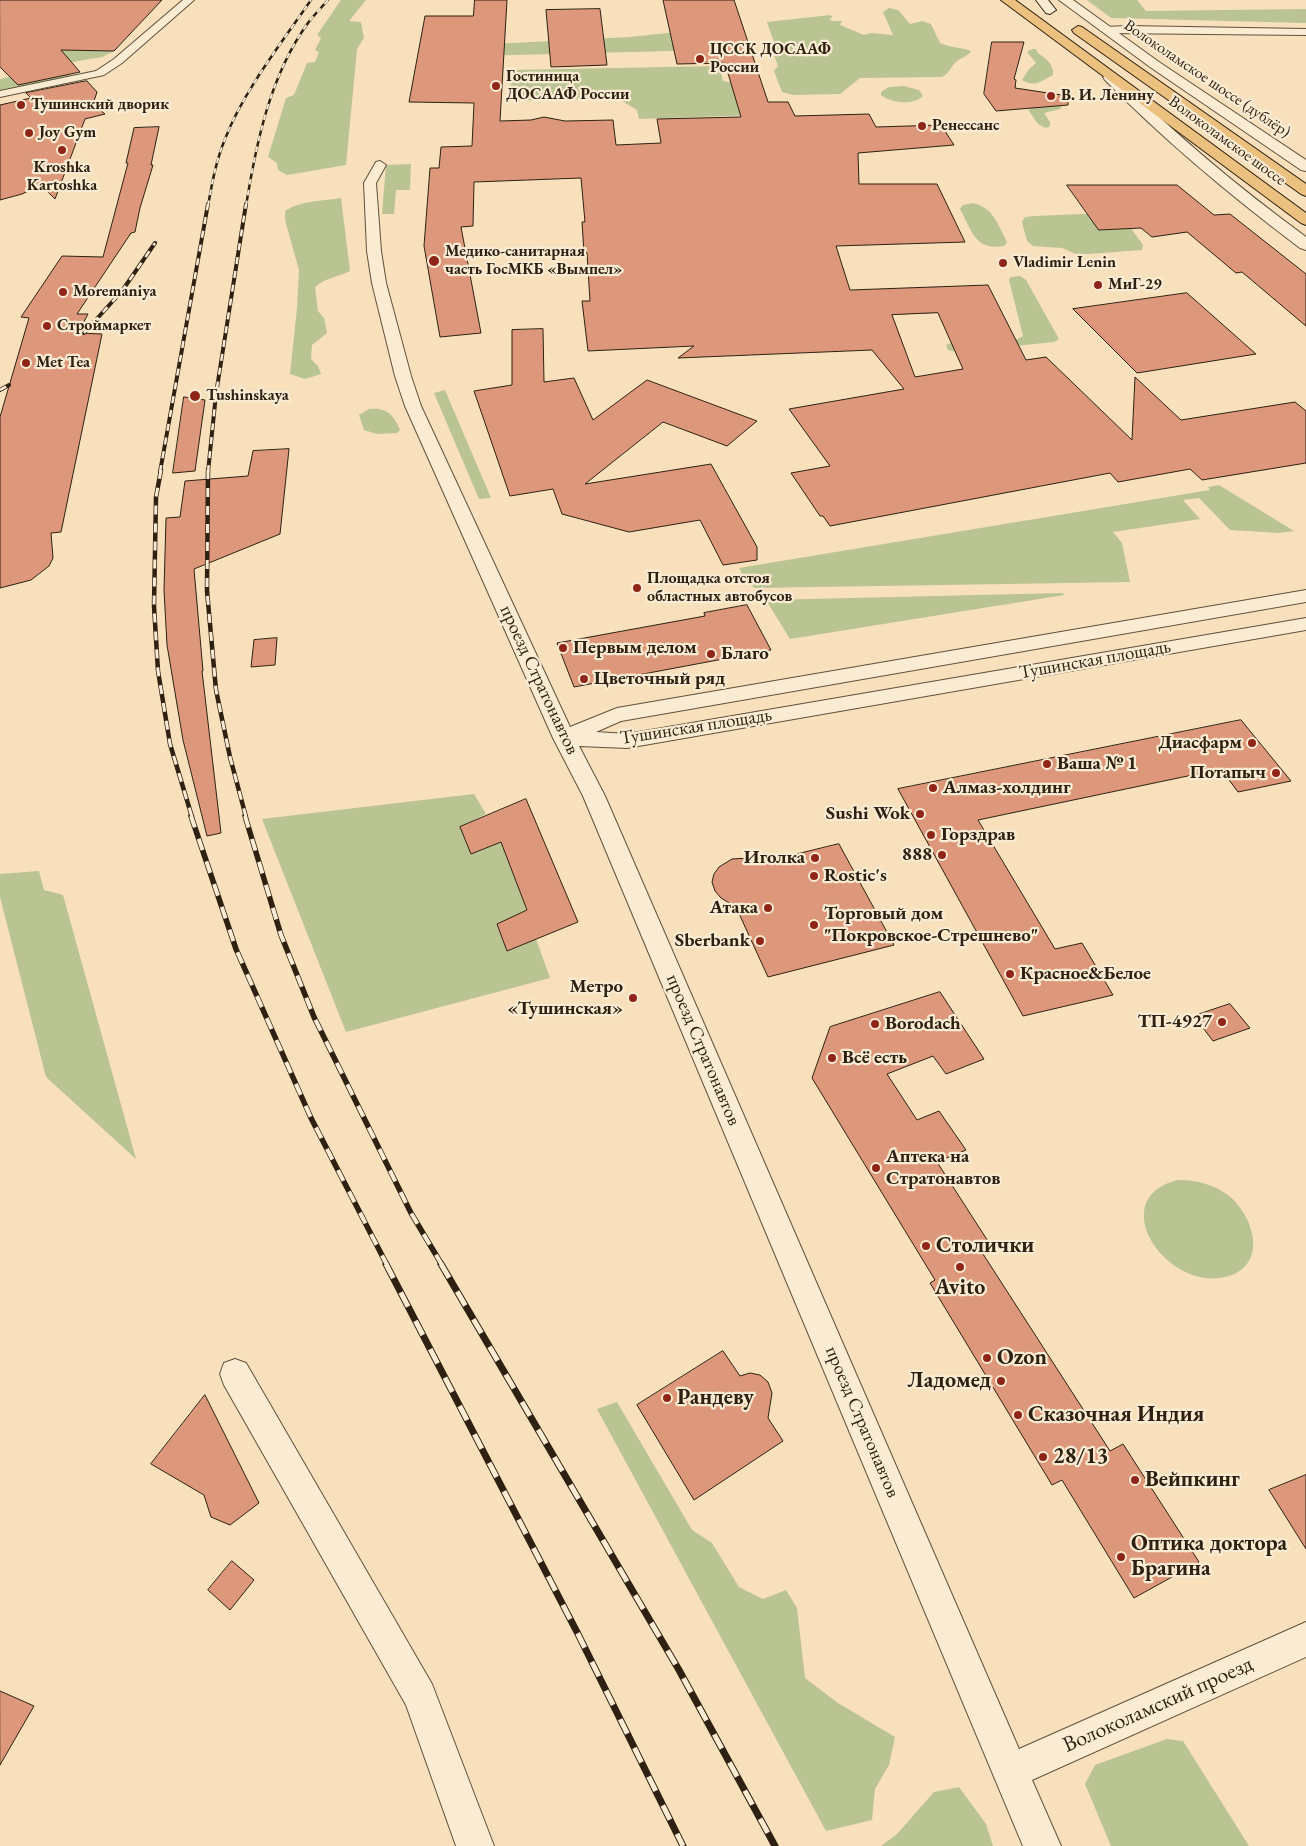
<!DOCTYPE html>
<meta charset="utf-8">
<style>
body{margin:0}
canvas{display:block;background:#f7e0bb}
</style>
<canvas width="1306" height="1846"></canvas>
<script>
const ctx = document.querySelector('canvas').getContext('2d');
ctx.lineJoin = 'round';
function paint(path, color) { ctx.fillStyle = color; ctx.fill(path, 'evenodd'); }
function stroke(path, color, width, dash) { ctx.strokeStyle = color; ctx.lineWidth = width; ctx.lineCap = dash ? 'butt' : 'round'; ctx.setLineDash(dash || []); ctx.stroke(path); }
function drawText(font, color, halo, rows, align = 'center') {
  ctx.font = font + ' "EB Garamond",serif'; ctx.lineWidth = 4.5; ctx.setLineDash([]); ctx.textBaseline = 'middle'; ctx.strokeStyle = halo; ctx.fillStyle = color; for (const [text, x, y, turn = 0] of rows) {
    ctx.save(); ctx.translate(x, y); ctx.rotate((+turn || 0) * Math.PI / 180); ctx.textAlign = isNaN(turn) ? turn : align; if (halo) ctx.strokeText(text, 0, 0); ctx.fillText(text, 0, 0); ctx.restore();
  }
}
const green = new Path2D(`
 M341,0H366L349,21L361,22L364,38L357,49L346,165L287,175L278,170L277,163L268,157L286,98L294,95L307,63L315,62L319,52L315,50L321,38L317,35Z
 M1087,0H1137L1146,11L1306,9V23L1111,18Z
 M889,8L898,10L910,24L922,21L931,24L940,43C951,48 961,47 971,51C967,57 962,57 957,61C951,66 950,73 942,77L860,78L840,94L793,95L782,92L774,71L778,66L774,55L775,45L767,22L830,15L833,17L829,19L832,21H842L840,25L864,35L871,33L893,35L883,12Z
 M736,26L711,50L473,56L474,45L629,37Z
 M0,44L114,51L102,57L67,63Z
 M1032,49H1036L1038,53C1046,59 1054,64 1053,75C1041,81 1035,88 1022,80L1029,69L1036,63L1027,52Z
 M719,66L723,81L735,83L754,115L639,119L637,110L617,98L509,101L512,70Z
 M60,67L69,73V76L65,78L0,91V79Z
 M904,86L919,90L923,96C913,106 891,103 881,95V92L889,87Z
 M1056,103L1062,106L1060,109L1044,113L1050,122V126L1046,128L1038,124L1029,111L1030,107Z
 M411,164L410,190H396L394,214H382L386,165Z
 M341,198L350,271C338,277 325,278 315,287L318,311L324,318L327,333L312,345L311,359L318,366L321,374L305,379L290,374L297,308L299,270L285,220V211C299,201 323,201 341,198Z
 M973,203C993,207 998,225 1007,242L1004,246C975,251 972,231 960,209L963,205Z
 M1106,213L1125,220L1143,245L1142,250L1088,254H1076L1062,248L1033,246L1027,241L1022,222L1025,217L1035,216Z
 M1020,276L1026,280L1059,339L1054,342L957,352L948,350L946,345L953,342L1018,339L1023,336L1009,280L1011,277Z
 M445,390L491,498L479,499L434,393Z
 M369,409C387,407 394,415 400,430L397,433L377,434L364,430L359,415Z
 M1219,485L1294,531L1279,533L1230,530L1199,498L1183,500L1200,519L1113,532L1122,543L1130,582L755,588L748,584L739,568L1210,490L1208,487Z
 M1063,593L1064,595L790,639L766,600Z
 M474,794L486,814L460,827L471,854L501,842L527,910L497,924L507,951L536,939L550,978L346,1032L262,819Z
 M39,871L44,890L63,895L136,1159L46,1077L0,897V874Z
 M1178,1180C1196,1180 1213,1184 1228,1195C1253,1215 1269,1263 1229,1276C1168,1295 1102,1198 1178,1180Z
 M617,1402L692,1530L712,1543L739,1587L763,1599L786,1590L797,1608L805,1678L838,1703L895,1737L889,1765L875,1789L872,1820L826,1831L597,1409Z
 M1167,1739L1183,1741L1249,1846H1111L1085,1784L1095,1765Z
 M959,1787L986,1824L993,1846H881L897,1834L934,1792Z`);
const building = new Path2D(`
 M0,0H162L114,51L61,50L80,72L18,85L0,67Z
 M475,0H507L500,121L531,120L544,117L565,121L613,120L616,145L661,143L657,119L741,117L725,63L677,64L663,0H734L768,102H788L795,116L869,114L876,127L941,125L954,145L858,153L859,184H937L965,242L836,246L850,290L988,285L1026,360L1046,357L1132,440L1135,377L1181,420L1295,402L1306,411V463L1202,480L1190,469L1118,482L1110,473L830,526L823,516H820L791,473L830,466L789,409L904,389L872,350L678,358L694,346L588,351L582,301H590L587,253H584L582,222H585L581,178L474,182L473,226L461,227L481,333L440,337L424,246L430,168H439L441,147L472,146L474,103L409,102L425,16H473ZM938,313L963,369L915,377L892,315Z
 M600,9L607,65L551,67L546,10Z
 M992,42H1024L1014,79L1016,80L1015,88L1068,96V105L996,111L984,94Z
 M87,81L97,92L93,104L105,114L85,119L55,199L41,185L22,194L0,200V105L31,98L26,93Z
 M159,127L151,165H153L140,208L135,232L131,233L77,314H88L78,333L102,334L61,532L51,533L53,558L49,566L31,580L0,588V417L29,318L21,317L62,256L103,257L128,163H126L134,128Z
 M1067,185H1177L1214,215L1230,214L1306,274V326L1242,272L1236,273L1187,232L1152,237L1141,228L1099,230Z
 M1187,293L1256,354L1137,373L1073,309Z
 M543,329L544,382L574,378L593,420L647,380L757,421L727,446L663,422L585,484L711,464L757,547V560L723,565L700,520L629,532L562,514L553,489L510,496L474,391L512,385V330Z
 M184,397L205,400L195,471L173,473Z
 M289,449L280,534L194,569L203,671H202L221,833L207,836L183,740L167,645L164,590L166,518L180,517L185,481L248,476L253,451Z
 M747,605L771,650L574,687L557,643L705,616L704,613Z
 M277,638L275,665L251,667L254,640Z
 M1241,720L1291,781L1238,792L1221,769L978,820L1055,949L1082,943L1113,995L1023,1016L898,789Z
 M526,799L578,922L507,951L497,924L527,910L501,842L471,854L460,827Z
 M839,844L894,945L768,977L736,907L721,898L715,891L712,882L714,874L719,867L732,859L749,858L763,862Z
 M940,992L984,1059L946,1074L933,1056L887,1074L917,1120L939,1111L966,1150L937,1162L993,1249L983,1254L1110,1451L1123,1444L1199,1562L1134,1598L1062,1480L1052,1485L930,1283L935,1280L812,1078L830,1027Z
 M1230,1004L1250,1028L1213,1041L1194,1016Z
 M723,1351L740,1376L750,1373L760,1375L768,1382L772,1393L768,1418L783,1441L694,1500L637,1405Z
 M205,1395L259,1503L230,1525L211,1517L204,1495L151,1464Z
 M1306,1475V1549L1269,1490Z
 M232,1561L254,1580L230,1610L208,1590Z
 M0,1691L34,1706L0,1765Z`);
const minor = new Path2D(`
 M183,0H194L122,63L104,75L0,97V91L96,71L114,59Z
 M1127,26L1306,29V35L1105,33L1100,30L1105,27Z
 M380,161L386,165L376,183L381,251L386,283L411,376L421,406L570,727L617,708L1306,590V602L621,721L596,732L627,734L1306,618V630L627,748L579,746L605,796L1019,1749L1306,1622V1657L1032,1780L1061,1846H1023L583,796L553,738L405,406L395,376L372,283L367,251L364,183L376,162Z
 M235,1359L246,1363L432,1684L494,1846H456L406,1705L224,1385L220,1374L224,1363Z`);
const tertiary = new Path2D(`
 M1059,0H1073L1159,62L1306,160V171L1301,170L1150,67Z
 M1110,73L1115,74C1174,134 1238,187 1306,237V250L1300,248C1231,196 1166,142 1105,80L1103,77Z`);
const secondary = new Path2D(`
 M1036,0H1048L1056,10L1050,14L1046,13Z`);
const primary = new Path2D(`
 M1001,0H1015L1306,213V225L1301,223Z
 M1078,26L1082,27L1306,184V196L1301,194L1074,33L1072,30Z`);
const railFar4 = new Path2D(`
 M208,206C212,183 216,161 225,139C243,92 282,42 311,0
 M246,206C256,144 270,75 308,23C314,15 321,8 328,0`);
const railFar3 = new Path2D(`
 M84,333L122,291L155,243
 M0,390L9,385
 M160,472L208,204
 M208,472L216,394L246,204`);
const railFar2 = new Path2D(`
 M161,470L156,497L154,606L158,671L170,744L192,817
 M208,470L207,591L216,690L230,757L246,817`);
const railFar1 = new Path2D(`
 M191,816L236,949L311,1118L387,1265
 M245,816L281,935L314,1017L411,1213L442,1265`);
const rail = new Path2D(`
 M386,1264L578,1634L683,1846
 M441,1264L679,1670L775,1846`);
const markers = [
 [700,59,5,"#8f2418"],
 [496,86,5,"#8f2418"],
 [1051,96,5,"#8f2418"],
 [21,105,5,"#8f2418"],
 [922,126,5,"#8f2418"],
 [29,133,5,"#8f2418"],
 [62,150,5,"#8f2418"],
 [434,261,6,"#8f2418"],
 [1003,263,5,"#8f2418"],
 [1098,285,5,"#8f2418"],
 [63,292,5,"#8f2418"],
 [47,326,5,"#8f2418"],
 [26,363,5,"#8f2418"],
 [195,396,6,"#8f2418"],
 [637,588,5,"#8f2418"],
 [563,648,5,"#8f2418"],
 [711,654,5,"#8f2418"],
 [584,679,5,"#8f2418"],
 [1252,743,5,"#8f2418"],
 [1047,764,5,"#8f2418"],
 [1276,773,5,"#8f2418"],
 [933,788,5,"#8f2418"],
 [920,814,5,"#8f2418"],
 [931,835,5,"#8f2418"],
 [942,855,5,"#8f2418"],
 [815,858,5,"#8f2418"],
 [814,876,5,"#8f2418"],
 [768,908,5,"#8f2418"],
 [814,925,5,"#8f2418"],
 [760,941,5,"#8f2418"],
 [1010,974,5,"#8f2418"],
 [633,998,5,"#8f2418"],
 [1222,1022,5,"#8f2418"],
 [875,1024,5,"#8f2418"],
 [832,1058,5,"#8f2418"],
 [876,1168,5,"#8f2418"],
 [926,1246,5,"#8f2418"],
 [960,1267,5,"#8f2418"],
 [987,1358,5,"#8f2418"],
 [1001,1381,5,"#8f2418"],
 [667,1398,5,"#8f2418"],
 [1018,1415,5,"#8f2418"],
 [1043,1457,5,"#8f2418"],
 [1135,1480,5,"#8f2418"],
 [1121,1557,5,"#8f2418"]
];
const farPoinames = [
 ["ЦССК ДОСААФ",710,50],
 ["России",710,68],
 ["Гостиница",506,77],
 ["ДОСААФ России",506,95],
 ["В. И. Ленину",1061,96],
 ["Тушинский дворик",31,105],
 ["Ренессанс",932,126],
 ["Joy Gym",39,133],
 ["Kroshka",62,168,"center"],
 ["Kartoshka",62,186,"center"],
 ["Медико-санитарная",445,252],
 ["часть ГосМКБ «Вымпел»",445,270],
 ["Vladimir Lenin",1013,263],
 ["МиГ-29",1108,285],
 ["Moremaniya",73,292],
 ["Строймаркет",57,326],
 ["Met Tea",36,363],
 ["Tushinskaya",206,396],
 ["Площадка отстоя",647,579],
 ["областных автобусов",647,597]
];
const farStreetnames = [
 ["Волоколамское шоссе (дублёр)",1207,79,34],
 ["Волоколамское шоссе",1227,141,36]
];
const poiNames = [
 ["Первым делом",573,648],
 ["Благо",721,654],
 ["Цветочный ряд",594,679],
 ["Диасфарм",1242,743,"right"],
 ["Ваша № 1",1057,764],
 ["Потапыч",1266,773,"right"],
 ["Алмаз-холдинг",943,788],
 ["Sushi Wok",910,814,"right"],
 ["Горздрав",941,835],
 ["888",932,855,"right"],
 ["Иголка",805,858,"right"],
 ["Rostic's",824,876],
 ["Атака",758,908,"right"],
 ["Торговый дом",824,914],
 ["\"Покровское-Стрешнево\"",824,936],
 ["Sberbank",750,941,"right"],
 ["Красное&Белое",1020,974],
 ["Метро",623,987,"right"],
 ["«Тушинская»",623,1009,"right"],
 ["ТП-4927",1212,1022,"right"],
 ["Borodach",885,1024],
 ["Всё есть",842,1058],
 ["Аптека на",886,1157],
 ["Стратонавтов",886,1179]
];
const streetNames = [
 ["Тушинская площадь",1095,660,-10],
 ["проезд Стратонавтов",539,680,65],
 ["Тушинская площадь",696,727,-9],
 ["проезд Стратонавтов",703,1050,67],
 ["проезд Стратонавтов",862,1422,67]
];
const nearPoinames = [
 ["Столички",936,1246],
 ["Avito",960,1288,"center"],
 ["Ozon",997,1358],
 ["Ладомед",991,1381,"right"],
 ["Рандеву",677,1398],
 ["Сказочная Индия",1028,1415],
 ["28/13",1053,1457],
 ["Вейпкинг",1145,1480],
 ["Оптика доктора",1131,1544],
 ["Брагина",1131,1569]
];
const nearStreetnames = [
 ["Волоколамский проезд",1158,1705,-24]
];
paint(green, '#bac392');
paint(building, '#dd977b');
stroke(building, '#2e2111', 1);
stroke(minor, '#60513c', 2);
stroke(tertiary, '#60513c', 2);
stroke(secondary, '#2e2111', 2);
stroke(primary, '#2e2111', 2);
paint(minor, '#faebd3');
paint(tertiary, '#faebd3');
paint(secondary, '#faebd3');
paint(primary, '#ecc07e');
stroke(railFar4, '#2e2111', 2.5);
stroke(railFar3, '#2e2111', 4);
stroke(railFar2, '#2e2111', 4.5);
stroke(railFar1, '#2e2111', 5.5);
stroke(rail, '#2e2111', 7);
stroke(railFar4, '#faebd3', 2, [5.5]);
stroke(railFar3, '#faebd3', 2.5, [7]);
stroke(railFar2, '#faebd3', 3, [9]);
stroke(railFar1, '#faebd3', 4, [12]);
stroke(rail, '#faebd3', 5, [16]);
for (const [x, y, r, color] of markers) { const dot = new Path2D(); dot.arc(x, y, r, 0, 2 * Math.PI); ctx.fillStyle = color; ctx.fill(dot); stroke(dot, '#faebd3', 2); }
drawText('bold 16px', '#2e2111', '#faebd3', farPoinames, 'left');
drawText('16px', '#2e2111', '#faebd3', farStreetnames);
drawText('bold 19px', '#2e2111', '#faebd3', poiNames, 'left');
drawText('19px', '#2e2111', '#faebd3', streetNames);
drawText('bold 22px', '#2e2111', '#faebd3', nearPoinames, 'left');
drawText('22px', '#2e2111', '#faebd3', nearStreetnames);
</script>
